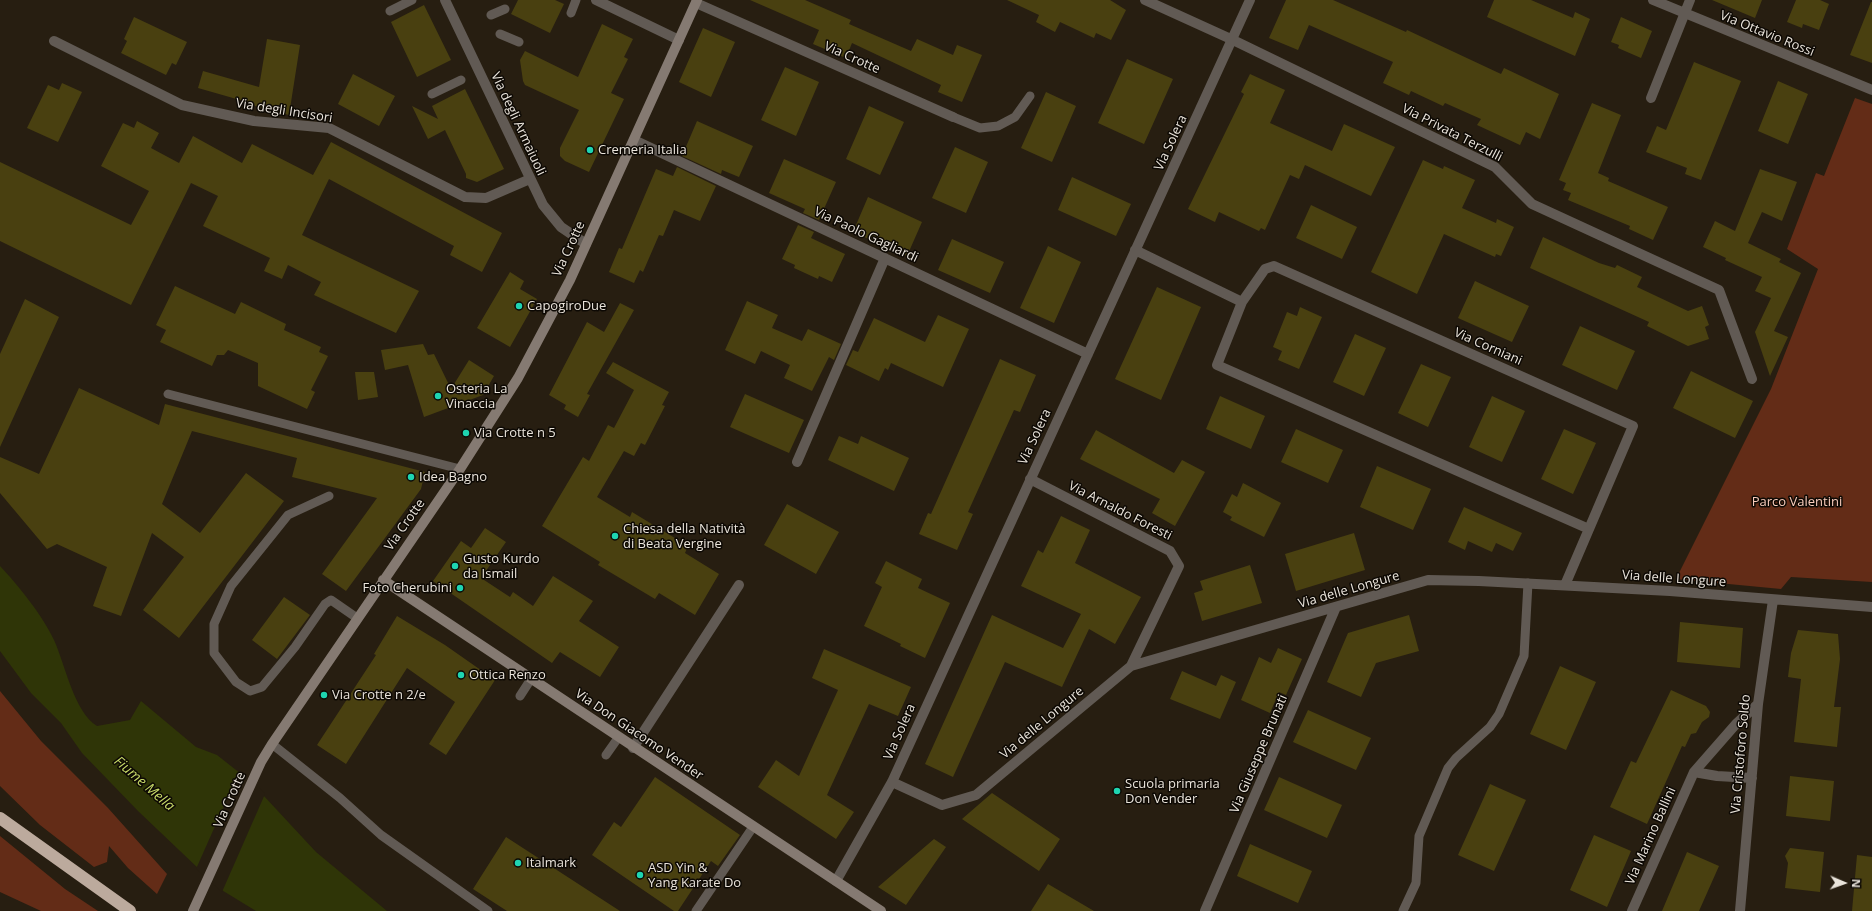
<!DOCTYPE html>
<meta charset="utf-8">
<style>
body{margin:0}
#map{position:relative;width:1872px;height:911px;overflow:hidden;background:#271e11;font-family:"Open Sans",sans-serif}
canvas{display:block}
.north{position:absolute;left:1824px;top:863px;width:40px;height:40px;-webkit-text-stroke:3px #0d0904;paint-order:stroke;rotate:92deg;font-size:11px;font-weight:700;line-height:16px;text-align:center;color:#eae4db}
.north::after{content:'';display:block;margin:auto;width:14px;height:18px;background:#eae4db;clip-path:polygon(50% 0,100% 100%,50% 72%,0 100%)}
</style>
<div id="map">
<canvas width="1872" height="911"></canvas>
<div class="north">N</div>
</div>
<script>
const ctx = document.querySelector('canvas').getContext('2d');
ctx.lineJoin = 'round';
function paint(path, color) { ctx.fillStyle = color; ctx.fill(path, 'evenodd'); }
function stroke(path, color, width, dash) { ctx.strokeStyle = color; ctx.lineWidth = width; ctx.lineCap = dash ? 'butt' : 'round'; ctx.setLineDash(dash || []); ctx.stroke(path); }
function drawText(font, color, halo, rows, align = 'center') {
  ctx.font = font + ' "Open Sans",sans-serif'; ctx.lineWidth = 3; ctx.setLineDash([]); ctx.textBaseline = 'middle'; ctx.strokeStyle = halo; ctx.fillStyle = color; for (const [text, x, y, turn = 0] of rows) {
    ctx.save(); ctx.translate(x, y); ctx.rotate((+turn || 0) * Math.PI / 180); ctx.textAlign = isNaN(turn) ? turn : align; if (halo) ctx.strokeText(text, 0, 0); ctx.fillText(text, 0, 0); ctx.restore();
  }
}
const green = new Path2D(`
 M1855,98L1872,104V582L1791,577L1781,589L1676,579L1771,389L1818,269L1787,249L1816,173L1824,176Z
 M0,691L41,741L108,808L167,874L157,894L128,868L109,846L107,862L94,867L40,825L0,786Z
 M0,836L65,889L98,911H41L0,892Z`);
const water = new Path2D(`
 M0,566C18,585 43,616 54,640C65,664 74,712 97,726L130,720L141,701L196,747L217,755L250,781L316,852L387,911H256L220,889L138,811L82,753L61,723L31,693L0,651Z`);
const pier = new Path2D(`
 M240,770L252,779L265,794L222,892L196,869Z`);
const building = new Path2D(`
 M518,0H555L564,4L550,33L511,14Z
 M750,0H805L851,20L849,24L911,51L917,39L953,55L957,45L982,55L962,102L938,92L941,85L852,43L846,58L813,44L819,30Z
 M1007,0H1110L1126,10L1111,40L1096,33L1094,38L1060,22L1055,32L1036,22L1039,15Z
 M1286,0H1333L1406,32L1407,30L1501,74L1504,68L1559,94L1540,139L1526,132L1520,145L1477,125L1481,119L1445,103L1443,106L1411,91L1409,95L1383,83L1393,62L1309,25L1298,50L1269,38Z
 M1494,0H1531L1573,18L1575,12L1590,19L1575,56L1487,17Z
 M1712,0H1762L1755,18Z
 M1796,0H1820L1829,4L1819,30L1803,24L1802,28L1787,22Z
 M1871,2H1872V63L1850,55Z
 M424,5L451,60L417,77L391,22Z
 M134,17L187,42L176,65L172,63L166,75L121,53L127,41L124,39Z
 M1621,17L1652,31L1641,58L1618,48L1619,45L1611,42Z
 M602,24L633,39L624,57L628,59L611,93L624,99L589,172L565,161L560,156V148L579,110L525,85L523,81L520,60L525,51L578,77Z
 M703,28L735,42L711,97L679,82Z
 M267,39L300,45L289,115L255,106L254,104L198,88L203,71L259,87Z
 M1127,59L1173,79L1144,144L1098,123Z
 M1694,62L1741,81L1701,180L1685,174L1687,168L1646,152L1657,126L1666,130Z
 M785,67L819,82L796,136L761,120Z
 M353,74L395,96L379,126L338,104Z
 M1250,74L1285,90L1270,123L1332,151L1344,124L1395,147L1371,196L1305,165L1299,179L1290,175L1265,230L1261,228L1259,231L1219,212L1215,222L1188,209L1244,94L1241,92Z
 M1778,81L1808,94L1788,144L1758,131Z
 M62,83L82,92L58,142L27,128L48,85L59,90Z
 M465,89L504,169L477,182L466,178V174L445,130L428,139L412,106L438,119L432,106Z
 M1046,92L1076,106L1052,162L1021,148Z
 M1592,103L1621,115L1598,173L1609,178L1608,181L1668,207L1653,240L1629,229L1630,226L1568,200L1571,193L1563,190L1566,183L1559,180Z
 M869,106L904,122L880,175L846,159Z
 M137,121L159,133L151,148L179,163L193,136L242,163L252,144L313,175L331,142L502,233L482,272L450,255L454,246L329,179L302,235L419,291L396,333L314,295L321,282L288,265L282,279L264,271L270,258L203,226L218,196L191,183L131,305L0,241V162L131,225L149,191L101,166L123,123L134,128Z
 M697,121L753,146L739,177L722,170L721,174L682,156Z
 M955,147L988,162L966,213L932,198Z
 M784,159L836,182L819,220L803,213L805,209L769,193Z
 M1423,160L1443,169L1444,166L1475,180L1462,208L1496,223L1497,219L1514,227L1501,256L1496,254L1495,257L1444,234L1417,294L1371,272Z
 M677,167L716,186L700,221L674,210L663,236L659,235L643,272L640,270L634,283L609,272L619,248L622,249L656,169L673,176Z
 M1760,169L1797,182L1782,221L1762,212L1748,243L1781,259L1779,262L1801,273L1774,331L1788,337L1770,376L1755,332L1771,298L1755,291L1762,277L1725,260L1726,258L1703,247L1715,221L1735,231Z
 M1072,177L1131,204L1116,236L1058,210Z
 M868,197L922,222L907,256L853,232Z
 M1311,205L1357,227L1342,259L1296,238Z
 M798,225L814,232L811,238L845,254L832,282L819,276L818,279L794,268L795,265L782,259Z
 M1543,237L1599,263L1615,268L1617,265L1642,277L1637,287L1688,311L1702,306L1709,325L1705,327L1709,339L1688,346L1647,326L1649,322L1530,268Z
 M952,239L1004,262L990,293L938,270Z
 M1048,246L1081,262L1054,323L1020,308Z
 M510,272L524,281L520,289L537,299L510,347L477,328Z
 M1475,281L1529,306L1512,342L1458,318Z
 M175,286L235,314L241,302L286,324L284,330L321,347L319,352L328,356L311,390L315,392L307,409L258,386V363L228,350L224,355H217L212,366L160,342L166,330L156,325Z
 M1157,287L1201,307L1161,400L1115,379Z
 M25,299L59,317L0,447V354Z
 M747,301L778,315L772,328L802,341L808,329L841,344L834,360L829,357L812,391L784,378L790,365L761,351L755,364L725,350Z
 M620,303L634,310L587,394L590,395L578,417L564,409L566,405L549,395L587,322L604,332Z
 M1300,307L1322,317L1299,369L1278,360L1282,351L1273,347L1287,312L1297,316Z
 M938,315L969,329L943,387L891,363L888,370L885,368L879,381L846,365L853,350L858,352L874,318L925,342Z
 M1580,326L1635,351L1617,390L1562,365Z
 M1355,334L1386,348L1364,396L1333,382Z
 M423,344L428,355L434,354L451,389L469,360L494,376L483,395L424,417L408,365L385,370L381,350Z
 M1000,359L1036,375L1020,412L1014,410L968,512L973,514L957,550L919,534L928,513L931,514Z
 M613,362L669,392L662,405L665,406L645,445L641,443L634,456L624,451L597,497L630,517L632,512L688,546L685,553L719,574L695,615L659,593L655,599L598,565L600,562L542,526L583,457L589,461L608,425L614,428L634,390L606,373Z
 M1421,364L1451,377L1428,427L1398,413Z
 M1691,371L1753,401L1735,438L1673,408Z
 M355,372H374L378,397L358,400Z
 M79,388L159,425L165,404L425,472L421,489L346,591L322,574L377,498L292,477L297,458L192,431L162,504L200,533L246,473L284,501L179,638L143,610L184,557L152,533L121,616L93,606L107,567L57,544L47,549L0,493V457L39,474Z
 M745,394L804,420L789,453L730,427Z
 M1220,396L1265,416L1251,449L1206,429Z
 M1492,396L1525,411L1502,462L1469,447Z
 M1296,429L1343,450L1328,483L1281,462Z
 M1564,429L1596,443L1573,494L1541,479Z
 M1096,430L1174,473L1182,460L1205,472L1175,526L1152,513L1160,499L1080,459Z
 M839,436L858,444L861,436L909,458L894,491L828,460Z
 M1377,466L1431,489L1413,530L1360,507Z
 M1243,483L1281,503L1264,537L1230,520L1232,517L1223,512L1232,494L1237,497Z
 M787,504L839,532L816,574L764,545Z
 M1464,507L1522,533L1513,551L1496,543L1492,552L1468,541L1465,550L1448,542Z
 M1061,516L1090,530L1075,563L1141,597L1115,644L1089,629L1062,687L1005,662L953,777L925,764L992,615L1063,648L1081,614L1021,586L1038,550L1043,553Z
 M485,528L506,542L481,578L510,597L513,592L533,606L553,576L593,601L579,621L619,647L600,677L560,652L552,663L433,581L461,541L471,548Z
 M1354,533L1365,570L1296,591L1285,554Z
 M886,561L922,579L918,588L950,603L925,658L900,646L901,644L864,626L882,587L875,583Z
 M1250,565L1262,603L1202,621L1194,593L1203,590L1200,581Z
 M284,597L310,615L277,659L252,640Z
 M1409,615L1419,651L1376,663L1361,697L1327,682L1348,633Z
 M397,616L445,645L495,680L446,755L429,744L455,702L407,668L346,764L317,745L376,655L374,654Z
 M1680,622L1743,628L1740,668L1677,662Z
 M1798,630L1838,634L1840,659L1834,707H1841L1837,747L1794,742L1801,679L1788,677L1791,653Z
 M1278,648L1302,659L1286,695L1279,692L1270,713L1241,700L1259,657L1271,663Z
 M824,649L911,687L898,716L869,704L827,795L854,812L836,839L758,787L776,760L799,776L838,690L812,678Z
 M1560,666L1596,682L1566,750L1530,734Z
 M1182,671L1216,686L1221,675L1236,682L1220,719L1170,699Z
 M1671,690L1706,706L1710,712L1709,717L1702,722L1696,733L1691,734L1685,747L1682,746L1647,824L1610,807L1631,761L1636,763Z
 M1308,710L1371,738L1356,770L1293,742Z
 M1790,776L1834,781L1830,821L1786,816Z
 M655,777L740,835L718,866L711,861L678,911H674L592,855L614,822L621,827Z
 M1279,777L1342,805L1327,838L1264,810Z
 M1490,784L1526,800L1494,871L1458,855Z
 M992,793L1060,839L1039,871L962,819Z
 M1594,835L1631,851L1607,907L1570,890Z
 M506,837L620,911H507L473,889Z
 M934,839L946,847L906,905L878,887Z
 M1250,844L1312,871L1298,903L1237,876Z
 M1790,848L1824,852L1820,892L1785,888L1788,863L1785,856Z
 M1687,852L1719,866L1699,911H1662Z
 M1857,855L1872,857V911H1852Z
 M1048,884L1094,911H1031Z`);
const lane = new Path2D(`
 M390,11L412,0
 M571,13L576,0
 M491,15L505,9
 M500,34L519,42
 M432,94L461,80
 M953,117L980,128L998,126L1015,117L1030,96
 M168,394L460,469
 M329,496L288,515L231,586L214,624V653L236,682L250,691L262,687L295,647L325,604L331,600L357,618
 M520,696L531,679
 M272,744L340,798L381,835L488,911
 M606,755L618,738
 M696,911L753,827
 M1403,911L1416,883L1419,836L1448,768L1456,758L1490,727L1499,714L1524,656L1528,583`);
const street = new Path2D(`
 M445,0L543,205L561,227L586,244
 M596,0L679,40
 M1145,0L1233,40L1495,167L1532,204L1719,290L1752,379
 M1653,0L1872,90
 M696,3L953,117
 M54,41L182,105L254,121L329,128L465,197L486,198L530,179
 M1651,98L1690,0
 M634,140L1088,354
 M1135,250L1242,302L1265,269L1274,266L1633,426L1589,529L1217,365L1242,302
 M797,462L885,258
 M1030,479L1170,551L1179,566L1131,666
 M1565,585L1589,529
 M633,748L739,585
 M1694,772L1717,776L1752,778
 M892,782L942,805L976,795L1131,666L1428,580L1479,581L1670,591L1872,607
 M836,881L892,782L1250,0
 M1205,911L1336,607
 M1632,911L1694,772L1736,724L1758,704
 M1740,911L1758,704L1773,600`);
const secondary = new Path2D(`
 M383,580L881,911
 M193,911L261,762L272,744L460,469L518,378L570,280L697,0`);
const highway = new Path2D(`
 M0,818L130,911`);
const markers = [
 [590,150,4,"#1ed5b1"],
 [519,306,4,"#1ed5b1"],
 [438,396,4,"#1ed5b1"],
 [466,433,4,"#1ed5b1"],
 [411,477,4,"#1ed5b1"],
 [615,536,4,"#1ed5b1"],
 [455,566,4,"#1ed5b1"],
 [460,588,4,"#1ed5b1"],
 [461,675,4,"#1ed5b1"],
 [324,695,4,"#1ed5b1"],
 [1117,791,4,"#1ed5b1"],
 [518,863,4,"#1ed5b1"],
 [640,875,4,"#1ed5b1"]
];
const streetNames = [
 ["Via Ottavio Rossi",1767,34,22],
 ["Via Crotte",852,58,24],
 ["Via degli Incisori",284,111,9],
 ["Via degli Armaiuoli",518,124,65],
 ["Via Privata Terzulli",1452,133,27],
 ["Via Solera",1171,143,-65],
 ["Via Paolo Gagliardi",866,235,25],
 ["Via Crotte",569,249,-65],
 ["Via Corniani",1488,347,24],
 ["Via Solera",1035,437,-65],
 ["Via Arnaldo Foresti",1120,511,27],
 ["Via Crotte",405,525,-55],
 ["Via delle Longure",1674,579,4],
 ["Via delle Longure",1349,590,-16],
 ["Via delle Longure",1042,723,-40],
 ["Via Solera",900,732,-66],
 ["Via Don Giacomo Vender",639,735,34],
 ["Via Giuseppe Brunati",1259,754,-67],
 ["Via Cristoforo Soldo",1741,754,-85],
 ["Via Crotte",230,800,-66],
 ["Via Marino Ballini",1651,836,-66]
];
const poiNames = [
 ["Cremeria Italia",598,150],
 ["CapogiroDue",527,306],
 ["Osteria La",446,389],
 ["Vinaccia",446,404],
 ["Via Crotte n 5",474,433],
 ["Idea Bagno",419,477],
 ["Chiesa della Natività",623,529],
 ["di Beata Vergine",623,544],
 ["Gusto Kurdo",463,559],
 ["da Ismail",463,574],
 ["Foto Cherubini",452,588,"right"],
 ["Ottica Renzo",469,675],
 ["Via Crotte n 2/e",332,695],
 ["Scuola primaria",1125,784],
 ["Don Vender",1125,799],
 ["Italmark",526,863],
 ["ASD Yin &",648,868],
 ["Yang Karate Do",648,883]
];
const parkNames = [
 ["Parco Valentini",1797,502]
];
const waterNames = [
 ["Fiume Mella",144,784,41]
];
paint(green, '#632c17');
paint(water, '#2f3507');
paint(pier, '#271e11');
paint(building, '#494010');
stroke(lane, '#615a54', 9);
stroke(street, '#615a54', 10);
stroke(secondary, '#857a72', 10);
stroke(highway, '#bcaa9d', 12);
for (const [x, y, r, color] of markers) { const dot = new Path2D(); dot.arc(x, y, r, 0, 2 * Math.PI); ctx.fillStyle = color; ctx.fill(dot); stroke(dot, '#0d0904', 1.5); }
drawText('13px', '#eae4db', '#0d0904', streetNames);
drawText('13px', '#eae4db', '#0d0904', poiNames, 'left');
drawText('13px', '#fbcebd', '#0d0904', parkNames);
drawText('italic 14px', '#c7d968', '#0d0904', waterNames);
</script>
